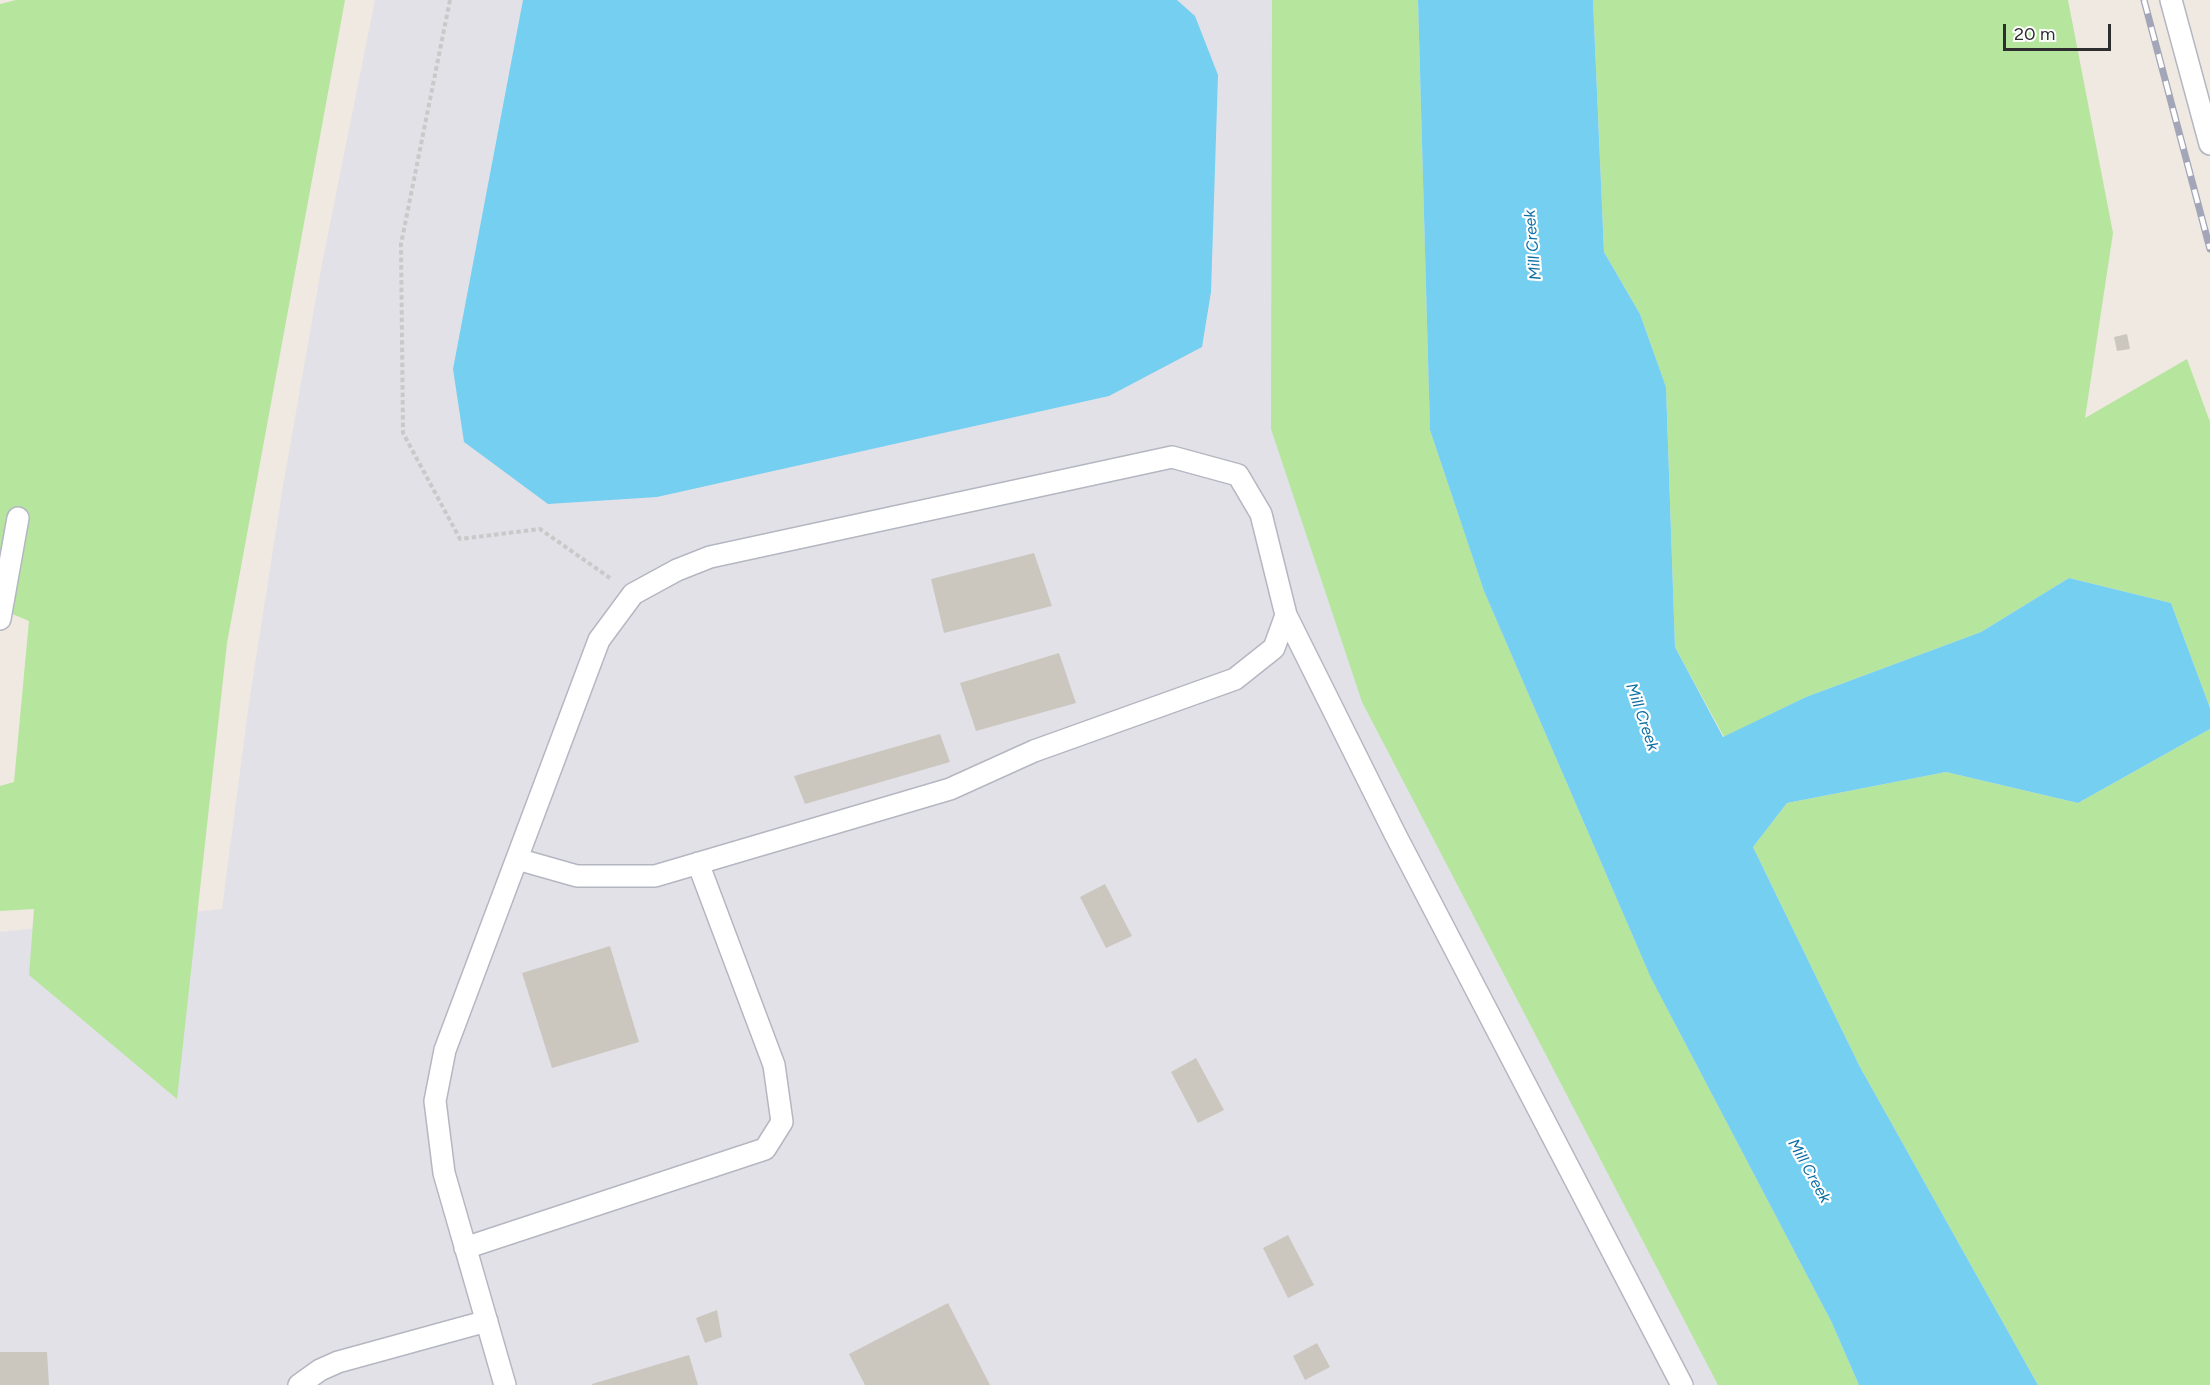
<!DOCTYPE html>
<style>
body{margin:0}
#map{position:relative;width:2210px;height:1385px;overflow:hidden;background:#efe9e1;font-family:Figtree,sans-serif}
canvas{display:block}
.scale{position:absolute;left:2003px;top:24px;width:108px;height:27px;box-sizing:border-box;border:3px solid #2e2e2e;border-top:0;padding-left:8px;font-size:18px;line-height:21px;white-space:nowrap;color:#2e2e2e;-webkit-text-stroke:4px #fff;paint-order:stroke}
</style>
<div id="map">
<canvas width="2210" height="1385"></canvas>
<div class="scale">20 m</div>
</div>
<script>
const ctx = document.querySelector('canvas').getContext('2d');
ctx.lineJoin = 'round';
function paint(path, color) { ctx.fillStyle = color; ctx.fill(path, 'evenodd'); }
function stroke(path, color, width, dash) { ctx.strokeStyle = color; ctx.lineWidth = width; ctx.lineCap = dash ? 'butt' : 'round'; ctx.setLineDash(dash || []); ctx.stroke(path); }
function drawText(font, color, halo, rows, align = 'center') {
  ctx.font = font + ' Figtree,sans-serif'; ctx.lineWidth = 4.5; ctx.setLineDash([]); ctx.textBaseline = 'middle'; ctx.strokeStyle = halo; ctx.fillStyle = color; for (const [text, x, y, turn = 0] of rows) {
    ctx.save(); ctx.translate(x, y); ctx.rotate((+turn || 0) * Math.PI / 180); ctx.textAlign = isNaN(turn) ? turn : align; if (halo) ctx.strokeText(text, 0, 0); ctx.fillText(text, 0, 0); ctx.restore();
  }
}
const industrial = new Path2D(`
 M375,0H1418L1430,430L1859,1385H0V932L222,909L249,703L283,486L322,264Z`);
const green = new Path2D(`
 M16,0H345L227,643L177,1099L29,975L34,909L0,911V786L14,782L29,621L0,609V4Z
 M1272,0H1418L1430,430L1484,591L1651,978L1831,1321L1859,1385H1718L1362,702L1271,429Z
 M1593,0H2068L2113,233L2085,418L2187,359L2210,422V708L2171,603L2069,578L1981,632L1806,697L1724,737L1675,647L1666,387L1640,314L1604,252Z
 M2210,729V1385H2038L1860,1067L1753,847L1787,803L1946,772L2078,803Z`);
const water = new Path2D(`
 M523,0H1177L1195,16L1218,75L1211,292L1202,347L1109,396L657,497L548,504L464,442L453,369Z
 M1418,0H1593L1604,252L1640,314L1666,387L1675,647L1723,737L1806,697L1981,632L2069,578L2171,603L2210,708V729L2078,803L1946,772L1787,803L1753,847L1860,1067L2038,1385H1859L1831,1321L1651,978L1484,591L1430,430Z`);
const building = new Path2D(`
 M2127,334L2130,349L2117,351L2114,337Z
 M1034,553L1052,606L944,633L931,579Z
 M1059,653L1076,703L976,731L960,683Z
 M940,734L950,762L805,804L794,776Z
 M1105,884L1132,936L1106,948L1080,897Z
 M610,946L639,1042L552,1068L522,973Z
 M1196,1058L1224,1110L1198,1123L1171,1072Z
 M1288,1235L1314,1285L1288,1298L1263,1248Z
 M948,1303L990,1385H865L849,1354Z
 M717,1310L722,1337L705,1343L696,1318Z
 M1317,1343L1330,1367L1305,1380L1293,1356Z
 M0,1352H47L49,1385H0Z
 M689,1355L698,1385H592V1384Z`);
const path = new Path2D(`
 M450,0L401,244L403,433L460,539L540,529L610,578`);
const lane = new Path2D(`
 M2171,0L2210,144
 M1286,615L1395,834L1682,1385
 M0,619L18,518
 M465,1248L765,1149L782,1122L774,1065L698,863
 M299,1385L320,1370L338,1362L487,1321
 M505,1385L444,1173L435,1101L445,1050L599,640L633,594L677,570L710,557L1172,457L1238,475L1261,514L1286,615L1274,648L1235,679L1034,751L950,789L655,876H577L517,859`);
const rail = new Path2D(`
 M2144,0L2210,249`);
const waterNames = [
 ["Mill Creek",1533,245,-95],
 ["Mill Creek",1642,717,71],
 ["Mill Creek",1809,1171,61]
];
paint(industrial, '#e3e1e8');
paint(green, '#b6e59e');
paint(water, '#75cff0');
paint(building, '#cbc7bf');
stroke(lane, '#b4b7c1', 24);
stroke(path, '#c9c9c9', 4, [4.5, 3]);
stroke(lane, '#fff', 21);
stroke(rail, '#a3a6b8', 7);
stroke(rail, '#fff', 4.5, [14]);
drawText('italic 16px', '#0d6fa3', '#fff', waterNames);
</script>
